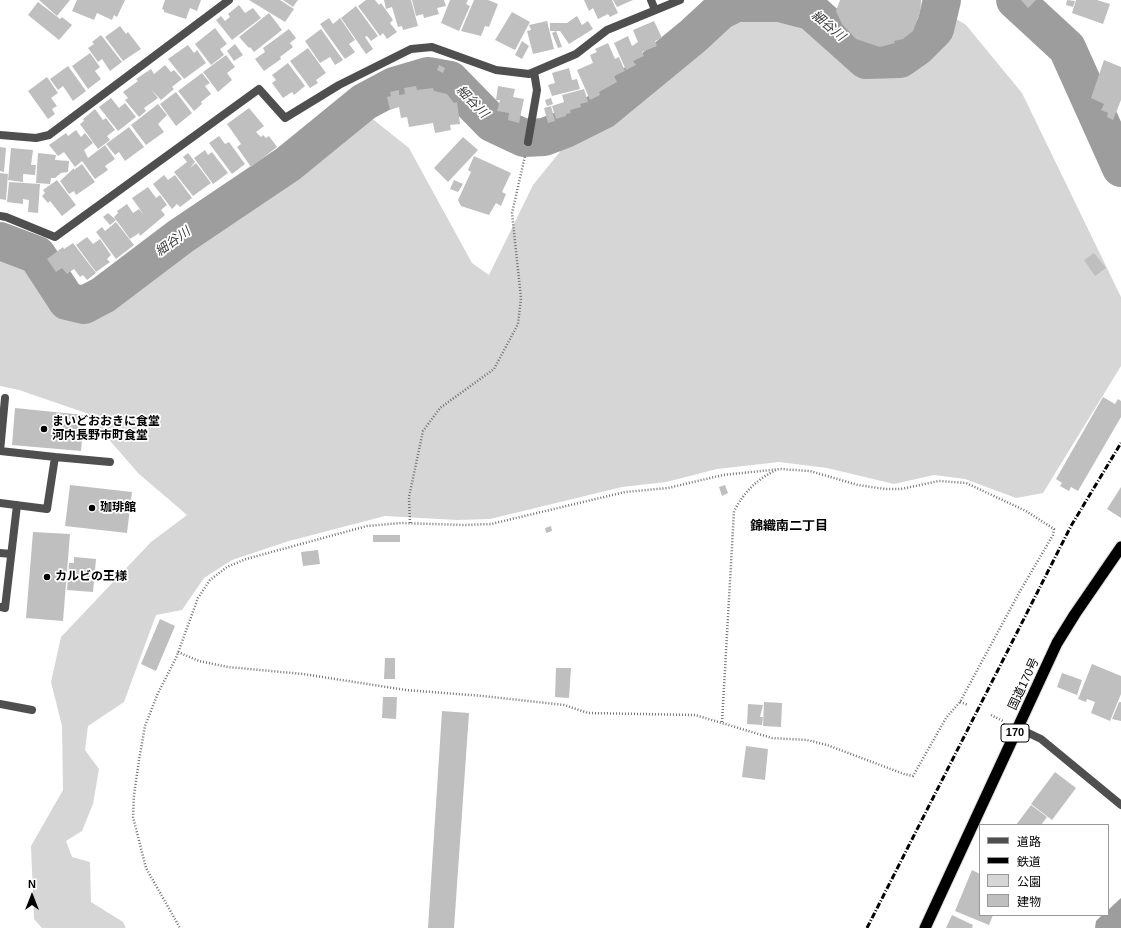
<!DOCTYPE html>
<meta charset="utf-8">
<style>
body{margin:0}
#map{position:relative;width:1121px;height:928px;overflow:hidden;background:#fff;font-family:Helvetica,"Noto Sans JP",sans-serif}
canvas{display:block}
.legend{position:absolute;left:979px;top:824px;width:130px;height:92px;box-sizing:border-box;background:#fff;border:1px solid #999;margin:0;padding:5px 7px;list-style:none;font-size:12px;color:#000}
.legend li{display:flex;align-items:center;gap:8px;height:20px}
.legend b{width:20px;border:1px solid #999}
.north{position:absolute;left:12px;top:876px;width:40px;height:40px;-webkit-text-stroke:3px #fff;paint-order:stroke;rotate:0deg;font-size:11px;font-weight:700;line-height:16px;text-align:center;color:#000}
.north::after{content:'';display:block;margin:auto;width:14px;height:18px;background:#000;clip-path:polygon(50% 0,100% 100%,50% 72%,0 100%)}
</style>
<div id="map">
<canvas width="1121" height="928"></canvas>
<ul class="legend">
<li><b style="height:5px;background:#4f4f4f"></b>道路</li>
<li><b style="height:5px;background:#000"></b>鉄道</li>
<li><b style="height:11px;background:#d6d6d6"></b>公園</li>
<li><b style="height:11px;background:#bfbfbf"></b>建物</li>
</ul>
<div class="north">N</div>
</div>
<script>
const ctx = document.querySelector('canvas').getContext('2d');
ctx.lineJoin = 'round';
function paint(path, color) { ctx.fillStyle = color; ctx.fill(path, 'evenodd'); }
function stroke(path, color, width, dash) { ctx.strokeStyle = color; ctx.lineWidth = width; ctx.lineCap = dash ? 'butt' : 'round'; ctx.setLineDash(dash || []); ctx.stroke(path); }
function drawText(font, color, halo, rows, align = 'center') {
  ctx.font = font + ' Helvetica,"Noto Sans JP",sans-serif'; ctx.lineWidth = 3.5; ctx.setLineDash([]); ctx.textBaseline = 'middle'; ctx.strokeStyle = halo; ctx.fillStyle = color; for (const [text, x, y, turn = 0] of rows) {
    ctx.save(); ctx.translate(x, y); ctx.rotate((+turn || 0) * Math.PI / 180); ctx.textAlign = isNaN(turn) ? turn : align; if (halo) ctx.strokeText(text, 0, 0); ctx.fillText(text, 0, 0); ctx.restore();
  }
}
const green = new Path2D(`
 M766,13L799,16L819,27L862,63H905L940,32L948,14L966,25L1022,93L1121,297V366L1043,493L1016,498L965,479L934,475L894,484L827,468L779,462L717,469L666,482L622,487L490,519L457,520L385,516L289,541L232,560L204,578L182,610L156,615L124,702L88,726L85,750L99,769L93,804L82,831L66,841L72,857L90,862L91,902L123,922L126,928H42L34,919L31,846L63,790L62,726L51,682L61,637L151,542L187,515L138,473L86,413L19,390L0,386V249L34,267L63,308L83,312L107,301L186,238L292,168L365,113L409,148L472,263L489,275L533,185L580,127L607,114L725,16Z`);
const water = new Path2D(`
 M1121,898V928H1095L1096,921L1102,915H1108V910Z`);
const river = new Path2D(`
 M1015,0L1067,48L1121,168
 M0,241L37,255L67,301L84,305L103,295L181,236L288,164L364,102L394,86L428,76L450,80L492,123L524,138L544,137L565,129L603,110L693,36L720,11L736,3H780L811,11L866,60L900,59L917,47L935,29L942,0`);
const building = new Path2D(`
 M39,0H70L57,16Z
 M77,0H125L117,17L114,15L112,20L97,13L94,20L72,11Z
 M165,0H201L197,11L190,8L186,19L164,12V10L162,9Z
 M249,0H280L294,9L285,22Z
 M283,0H298L293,7Z
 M366,0H375L379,5L381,3L393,20L390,23L397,32L387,39L383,33L380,36L358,6Z
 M384,0H411L418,26L403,30L402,26L398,27L392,7L386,9Z
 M412,0H444L446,6L437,8L439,14L424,18L423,14L416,16Z
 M450,0H468L466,4L470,6L459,31L441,23Z
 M474,0H488L498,4L489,27L485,26L481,36L461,31Z
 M584,0H612L618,13L610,17L608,14L598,19L593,8L589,11Z
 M613,0H633L617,7Z
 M840,0H921V2L920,13L913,31L903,39L894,41L895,43L880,47L856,39L842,24L836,11Z
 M1021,0H1036L1028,8Z
 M1067,0L1075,1L1073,7L1066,5Z
 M1076,0H1097L1110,4L1103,24L1072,13Z
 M38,2L60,19L62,17L72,25L59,40L28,15Z
 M239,5L245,13L253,8L261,18L232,40L216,20L221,16L225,21L230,17L228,14Z
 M356,6L378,36L371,41L367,36L365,37L373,49L366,54L341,18Z
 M512,12L530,22L515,50L495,40Z
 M269,13L282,30L254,52L250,47L249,48L239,37Z
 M577,16L582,25L588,21L593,29L569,44L560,31H556L562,47L558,48L552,33L556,31H550V23H567Z
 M329,18L333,24L340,18L355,40L349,44L355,52L345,59L320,24Z
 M547,21L554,49L533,54L527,31L531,30L529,25Z
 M654,21L662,38L655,41L657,46L642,52L644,56L633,61L636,65L626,70L614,43L628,36L632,46L638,42L633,30Z
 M120,26L126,34L128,32L141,49L123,61L105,37Z
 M215,28L227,44L220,49L224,55L211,65L195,44Z
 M289,29L296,38L290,43L293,47L280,57L281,59L264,71L255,59L265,52L263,48Z
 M321,29L343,60L335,65L330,57L320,63L305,41Z
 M101,35L122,62L110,71L102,59L98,62L88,48L94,44L92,42Z
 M522,41L529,46L522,59L515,55Z
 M608,43L615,59L619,57L625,71L614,76L617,82L599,92L600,95L590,100L577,70L593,63L590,55L597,52L595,49Z
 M235,44L243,55L234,61L227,51Z
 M188,45L194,53L197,50L206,63L184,79L168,59Z
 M308,48L326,73L316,80L318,83L310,88L290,61Z
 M90,53L100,67L95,71L101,79L88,89L72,66Z
 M226,55L235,67L227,73L232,80L218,92L203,72Z
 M1104,60L1121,67V91L1109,86L1121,91V100L1113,120L1107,117L1108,113L1101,110L1104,104L1091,98Z
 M288,63L305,86L294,95L292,92L283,98L272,83L276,80L272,75Z
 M165,65L171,72L174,70L182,79L172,87L174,89L161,100L151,89L158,98L144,108L146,111L139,117L125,100L128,98L123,92L138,81L136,79L151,69L154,74Z
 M439,65L445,68L443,73L437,70Z
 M68,66L86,91L73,101L63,86L58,90L50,79Z
 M569,68L572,80L577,79L580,89L552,96L548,85L555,83L552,73Z
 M202,73L210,83L205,86L211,94L201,102L202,104L194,111L178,91Z
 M47,77L58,93L51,98L57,106L52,109L55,114L48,119L28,91Z
 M416,86L417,90L433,88L434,91L447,94L454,103L457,102L460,124L450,125L451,130L435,133L433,123L409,127L407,117L401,118L399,107L390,110L387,97L391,96L390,92L399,90V95L405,94L404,88Z
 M498,86L515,89L513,97L524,99L519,123L508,120L509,113L497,111L500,100H496Z
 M584,89L588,102L580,104L581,107L570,110L571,113L566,114V116L556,119L552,106L564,102L562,95Z
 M176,92L192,113L176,126L160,104Z
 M111,98L119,108L125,103L136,117L118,131L99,107Z
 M551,98L553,104L547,106L545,100Z
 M158,104L167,115L158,124L164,132L146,145L131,125Z
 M551,106L555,121L548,123L544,108Z
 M249,108L264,126L256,132L261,137L263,135L266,138L269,136L277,147L251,167L237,147L241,144L227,124Z
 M95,109L103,120L106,118L115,130L107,136L110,140L98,149L80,124L84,121L83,119Z
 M129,127L144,147L125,161L119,152L115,155L106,144Z
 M76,130L81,137L85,133L93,143L84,150L88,158L105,145L115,159L105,166L108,170L95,179L82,161L75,167L64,152L58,156L49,145L66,133L68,136Z
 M219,136L225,144L229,142L245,164L232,174L209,143Z
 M463,137L478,150L448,182L434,168Z
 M0,147L6,148L4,172L0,171Z
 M11,148L33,150L31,165H36L35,175L23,174V182L8,180Z
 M205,150L208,155L212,152L228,173L213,184L194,158Z
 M38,153L56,155L55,160L69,161L68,172L61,173L55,178H51L50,184L36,183Z
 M188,153L195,162L190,168L196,163L211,183L193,196L174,172L187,162L183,157Z
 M474,156L511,173L502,192L506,194L501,206L496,203L489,215L461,206L458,200L471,172L468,170Z
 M82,164L95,182L76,195L74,191L69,194L60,181L74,168V170Z
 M0,173L8,174L6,200L0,199Z
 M164,175L168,180L175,175L192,198L180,207L177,204L172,209L153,184Z
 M57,180L76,205L62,216L50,201L48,203L42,196L45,193L43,190Z
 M454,180L463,184L458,192L450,189Z
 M9,182L40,184L38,213L28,212L29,200L23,199V204L7,202Z
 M148,187L156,198L160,195L167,205L161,210L165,215L140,236L139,233L130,239L114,217L118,213L117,211L127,204L133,213L139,209L144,215L132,198Z
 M108,213L116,220L110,225L103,217Z
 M116,222L134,245L116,259L96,232L102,227L105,231Z
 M87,237L93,244L100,239L111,255L107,259L110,262L96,272L76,245Z
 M73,243L96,273L87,280L83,275L80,277L74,269L67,274L62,268L56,272L47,259L63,247L64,249Z
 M1094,253L1106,268L1095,276L1084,260Z
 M1103,397L1115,404L1118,399L1121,401V417L1078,491L1071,487L1069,491L1060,486L1062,483L1056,479Z
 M15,408L84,415L81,451L12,445Z
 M70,485L132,492L127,533L65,526Z
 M725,485L728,493L722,496L719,487Z
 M1121,487V518L1107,509Z
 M551,526L552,531L546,533L545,528Z
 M33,532L70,534L63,621L26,618Z
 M373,535H400V542H373Z
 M318,550L320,564L303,566L301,552Z
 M74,557L96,559L93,592L67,590L69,563H74Z
 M160,619L175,626L156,671L141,664Z
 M385,658H395V679H384Z
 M1092,664L1121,676V694L1110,721L1091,713L1095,702L1087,699L1086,702L1078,699Z
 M556,668H571L569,698L555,697Z
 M1062,673L1082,680L1077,695L1057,687Z
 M383,697H397L396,719L382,718Z
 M764,702L782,703L781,727L763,726Z
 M1119,702H1121V721L1112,719Z
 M748,704L763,705L760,717H763L762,725L747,724Z
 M442,711L469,713L454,928H428Z
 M746,746L768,749L765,780L742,777Z
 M1055,772L1076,788L1052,820L1031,804Z
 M1031,805L1047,817L1041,825H1016Z
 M972,870L980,874V915H993L989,925L955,911Z
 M952,915L973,925L972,928H946Z`);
const path = new Path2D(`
 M410,523L409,497L423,431L440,408L494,369L518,324L521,298L512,213L525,156
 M178,652L199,661L228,667L303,674L406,690L483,696L564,705L588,713L695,715L772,738L807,740L827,745L904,774L913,776L946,718L960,702L1019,593L1053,535L1054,529L1026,511L966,483L939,481L901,489H885L858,485L810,471L780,469L723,475L668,488L625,492L491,524L464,525L401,523L367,526L246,559L227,567L210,580L198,598L176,658L158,693L145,726L139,760L134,795L133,817L146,868L180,928
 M960,702L968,705
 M991,715L1003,721
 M722,722L734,511C745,491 757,479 778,469`);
const service = new Path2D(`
 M0,451L55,457L47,509L0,503
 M0,451L5,398
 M55,457L110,462
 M0,553L11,554
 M0,607L5,608L17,505`);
const minor = new Path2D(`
 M651,0L655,10
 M0,135L36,138L49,135L229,0
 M528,142L537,90L534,72
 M0,216L6,217L55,237L259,89L285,118L339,85L411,49L432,47L496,70L529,74L576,54L607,30L680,0
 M0,704L32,710`);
const tertiary = new Path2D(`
 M1018,728L1041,739L1121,805`);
const trunk = new Path2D(`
 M925,928L1057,643L1075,614L1121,547`);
const rail = new Path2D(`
 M867,928L1071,526L1121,443`);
const markers = [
 [44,429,4,"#000"],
 [92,508,4,"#000"],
 [47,577,4,"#000"]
];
const shields = [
 [1015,733,28]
];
const shieldNames = [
 ["170",1015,733]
];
const poiNames = [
 ["まいどおおきに食堂",52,422],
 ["河内長野市町食堂",52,436],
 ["珈琲館",100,508],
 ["カルビの王様",55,577]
];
const streetNames = [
 ["国道170号",1024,684,-65]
];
const waterNames = [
 ["細谷川",828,26,40],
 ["細谷川",472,102,46],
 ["細谷川",173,242,-36]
];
const neighbourhoodNames = [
 ["錦織南二丁目",789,526]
];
paint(green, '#d6d6d6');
paint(water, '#9d9d9d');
stroke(river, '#9d9d9d', 38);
paint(building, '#bfbfbf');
stroke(trunk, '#dbdbdb', 13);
stroke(path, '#717171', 2.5, [1, 2]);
stroke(service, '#4f4f4f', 8);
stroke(minor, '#4f4f4f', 8);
stroke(tertiary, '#4f4f4f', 8);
stroke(trunk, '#000', 11);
stroke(rail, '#000', 3, [6, 2, 1, 2]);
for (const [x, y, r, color] of markers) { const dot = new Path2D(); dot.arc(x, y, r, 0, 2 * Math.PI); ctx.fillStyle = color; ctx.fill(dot); stroke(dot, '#fff', 1.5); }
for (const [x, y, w] of shields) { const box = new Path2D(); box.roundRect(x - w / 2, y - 9, w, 18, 3); ctx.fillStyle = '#fff'; ctx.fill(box); stroke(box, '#000', 1); }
drawText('bold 11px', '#000', null, shieldNames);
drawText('bold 12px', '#000', '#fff', poiNames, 'left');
drawText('12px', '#000', '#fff', streetNames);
drawText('italic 13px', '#3e3e3e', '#fff', waterNames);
drawText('bold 13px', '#000', '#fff', neighbourhoodNames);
</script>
